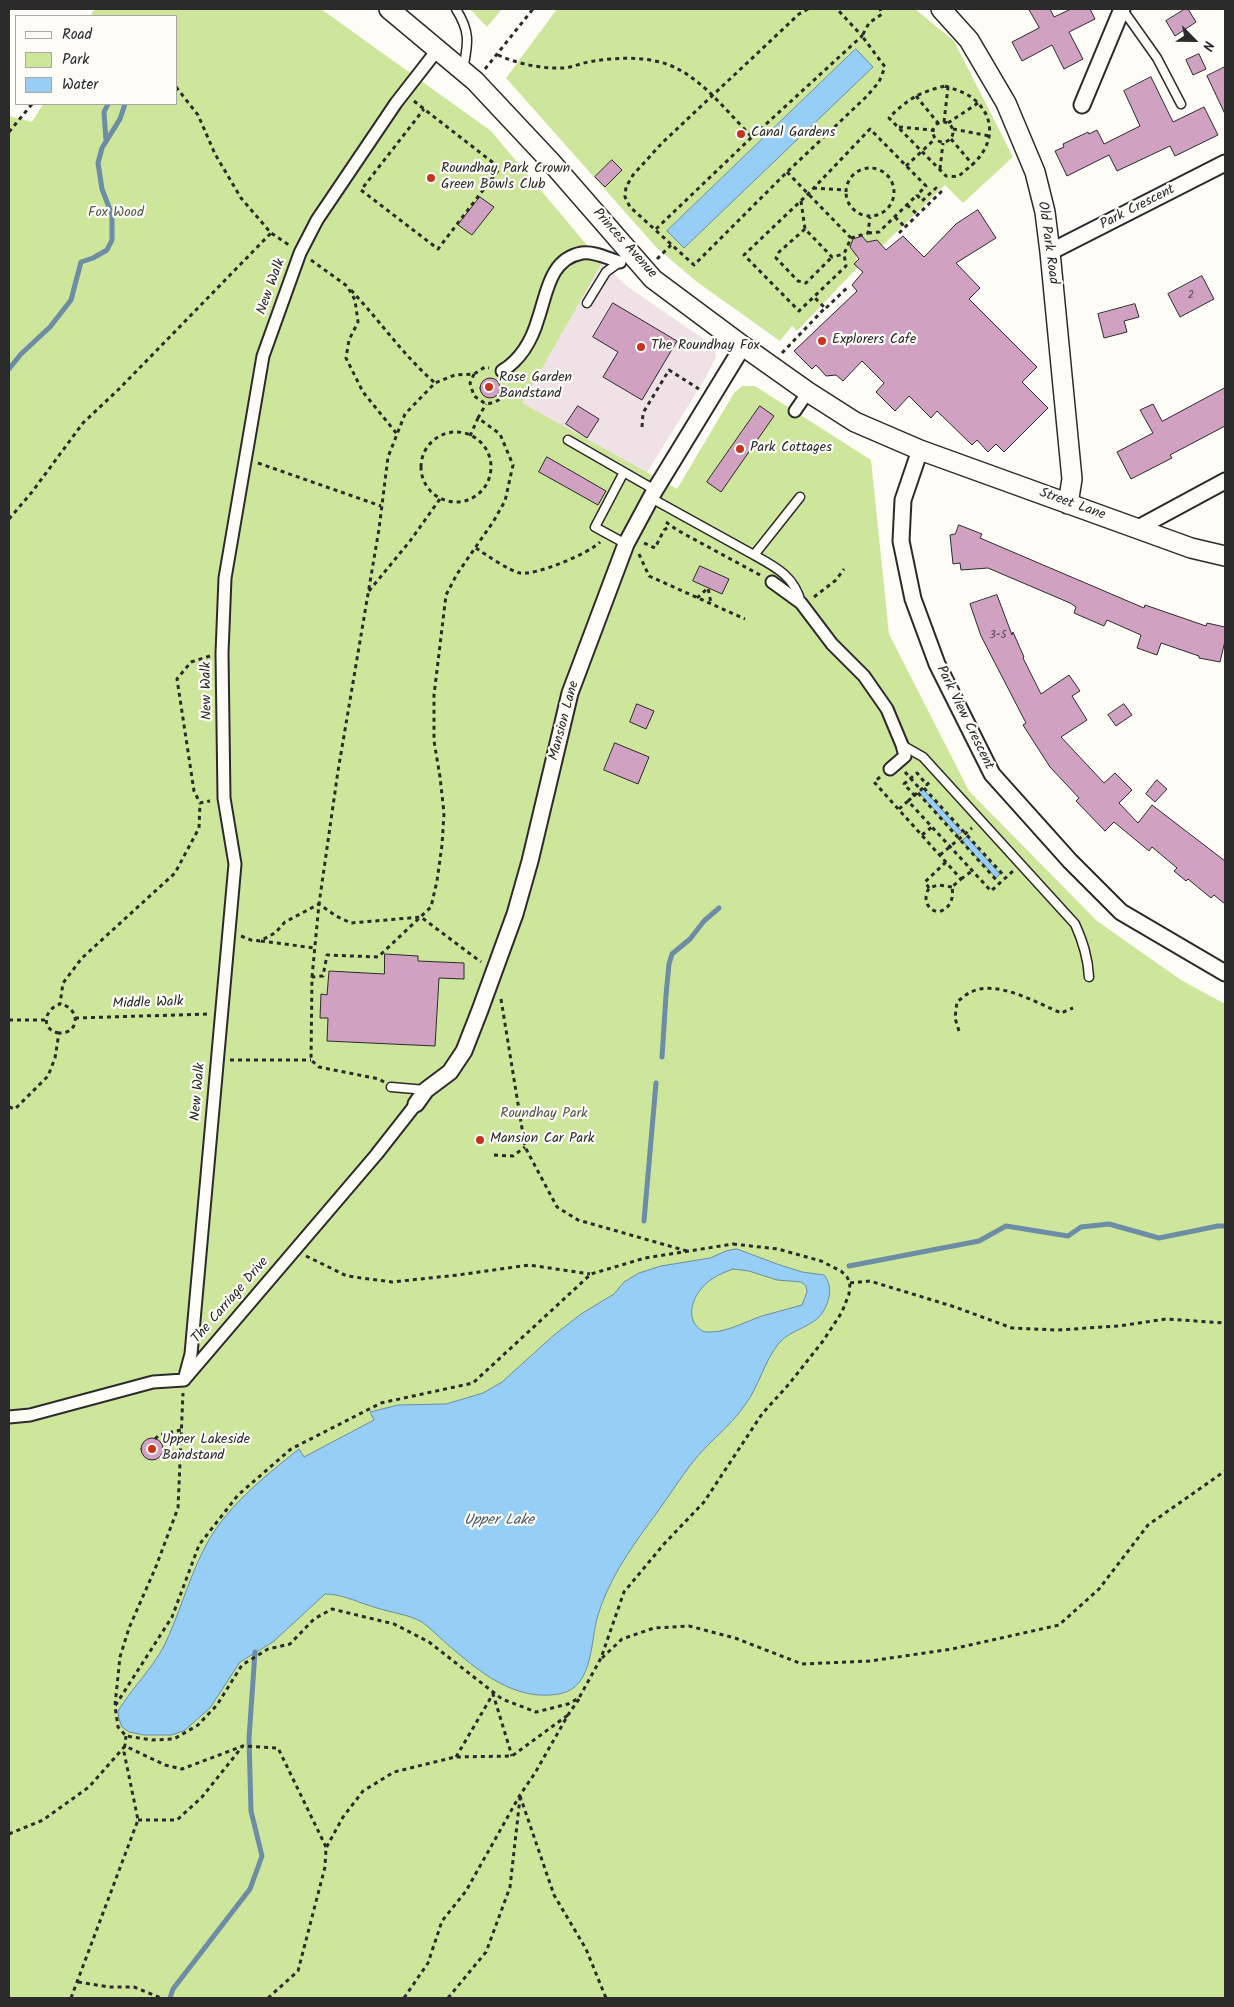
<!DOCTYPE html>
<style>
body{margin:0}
#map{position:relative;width:1234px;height:2007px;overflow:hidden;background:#fdfcf7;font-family:Kalam,sans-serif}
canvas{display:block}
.frame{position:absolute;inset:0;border:10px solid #2b2b2b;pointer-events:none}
.legend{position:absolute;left:15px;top:15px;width:162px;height:90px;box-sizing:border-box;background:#fdfcf7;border:1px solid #a9a8a5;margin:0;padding:6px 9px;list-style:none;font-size:15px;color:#2b2b2b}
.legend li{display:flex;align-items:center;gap:10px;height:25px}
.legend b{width:25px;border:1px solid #a9a8a5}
.north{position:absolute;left:1169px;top:15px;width:50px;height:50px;-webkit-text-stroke:4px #fdfcf7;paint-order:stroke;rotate:113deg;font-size:14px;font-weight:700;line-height:20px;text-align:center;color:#2b2b2b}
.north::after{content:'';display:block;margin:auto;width:18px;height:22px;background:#2b2b2b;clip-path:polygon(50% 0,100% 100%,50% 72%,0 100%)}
</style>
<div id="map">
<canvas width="1234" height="2007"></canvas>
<div class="frame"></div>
<ul class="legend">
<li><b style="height:6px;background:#fdfcf7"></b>Road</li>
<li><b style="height:14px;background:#cde69c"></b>Park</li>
<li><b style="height:14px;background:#97cef6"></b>Water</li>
</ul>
<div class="north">N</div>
</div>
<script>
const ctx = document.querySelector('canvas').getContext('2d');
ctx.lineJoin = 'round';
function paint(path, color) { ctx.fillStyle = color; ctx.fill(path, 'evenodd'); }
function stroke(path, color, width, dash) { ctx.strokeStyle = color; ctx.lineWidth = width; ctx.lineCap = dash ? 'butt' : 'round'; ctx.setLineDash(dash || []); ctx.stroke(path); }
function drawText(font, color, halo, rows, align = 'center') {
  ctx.font = font + ' Kalam,sans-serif'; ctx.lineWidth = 4.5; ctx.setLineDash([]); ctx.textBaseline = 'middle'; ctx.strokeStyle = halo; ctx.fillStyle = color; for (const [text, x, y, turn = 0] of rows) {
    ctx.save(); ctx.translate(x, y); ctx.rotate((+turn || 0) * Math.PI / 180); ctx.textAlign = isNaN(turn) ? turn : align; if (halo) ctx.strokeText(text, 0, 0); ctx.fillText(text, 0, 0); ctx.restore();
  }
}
const built = new Path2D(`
 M602,263L628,287L708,342L715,349L716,357L706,377L651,466L612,538L521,403Z`);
const green = new Path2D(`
 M94,9H321L491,131L602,263L522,403L677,489L734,393L742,386H755L871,460L889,634L969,791L1097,921L1181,980L1225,1004V1998H9V116L32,122L43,104H176V16H91Z
 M470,9H502L487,27Z
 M557,9H915L954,41L1013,157L963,203L945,185L882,246L877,240L867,242L862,236L853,239L850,247L856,255L858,267L797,331L792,326L780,341L697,282L656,247L506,78Z`);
const water = new Path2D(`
 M856,49L873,67L684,248L667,231Z
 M923,789L962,832L958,835L919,793Z
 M967,837L1000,874L996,878L962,841Z
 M737,1249L777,1264L802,1272L824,1275C833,1286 830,1300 823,1312C814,1327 791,1329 779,1343C764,1362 759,1386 745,1405C730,1427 708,1442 692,1463C680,1478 670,1495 658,1511C634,1544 610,1576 598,1615C590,1641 594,1688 559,1694C514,1702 477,1670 446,1643C438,1636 430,1628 422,1622C407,1614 393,1613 377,1608C359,1603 343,1594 325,1594L273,1642L240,1662L210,1708L185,1730L172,1735H144L129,1732L122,1727L119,1719L118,1711C132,1688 152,1669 164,1646C179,1615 188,1581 203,1551C223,1509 264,1477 299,1449L304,1457L374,1420L370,1412L398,1405L446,1404L483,1393L502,1382L554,1335L581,1314L614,1294L624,1282L639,1273L661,1266L710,1258L726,1251ZM733,1269L749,1271L777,1280L801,1282L806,1286L807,1292L802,1305C789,1309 775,1312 762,1316C744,1322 726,1333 707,1332C702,1332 698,1328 695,1324C685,1309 699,1287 712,1279C719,1274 726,1272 733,1269Z`);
const stream = new Path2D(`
 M106,141L104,112L108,104
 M9,369L21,354L50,327L71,300L81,262L93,258L107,250L112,240V215L102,189L98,163L102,148L120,119L125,104
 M662,1057L666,995L669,964L672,954L690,939L704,921L719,908
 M644,1221L656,1083
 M849,1266L979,1241L1006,1226L1068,1236L1081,1227L1109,1224L1159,1238L1218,1226H1225
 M170,1998L173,1989L250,1889L262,1856L251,1811L249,1738L255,1652`);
const building = new Path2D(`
 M1029,9H1050L1054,17L1071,9H1090L1095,19L1069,32L1083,59L1064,69L1052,45L1022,61L1012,42L1039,28Z
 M1185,9H1188L1196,22L1175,36L1166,21Z
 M1199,54L1206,69L1193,75L1186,60Z
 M1225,67V114L1207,76Z
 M1151,77L1173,122L1204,107L1218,135L1175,156L1170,146L1117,171L1109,155L1067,176L1055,151L1064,147L1063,144L1088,132L1089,134L1097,130L1104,144L1140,126L1124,91Z
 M612,160L622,170L605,187L595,177Z
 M480,197L494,207L472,235L458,225Z
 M978,210L996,238L956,263L980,288L969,299L1037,367L1022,382L1048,408L1004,452L996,444L988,452L977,440L972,445L937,411L931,418L909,396L895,411L876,392L884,383L862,361L843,381L836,375L826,376L816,365L812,369L794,351L857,291L852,285L863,272L854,264L859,259L850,247L853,239L862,236L867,242L877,240L886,250L903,236L924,257L956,224Z
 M1202,276L1214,299L1180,317L1168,294Z
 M613,303L677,341L642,400L603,377L618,352L593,337Z
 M1135,304L1139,317L1124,321L1127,332L1104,338L1098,314Z
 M480 388a10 10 0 1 1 20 0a10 10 0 1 1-20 0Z
 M1225,388V426L1170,455L1172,458L1131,479L1117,452L1153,433L1140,410L1153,404L1162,421Z
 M578,406L599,419L587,438L566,424Z
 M760,406L774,416L721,492L707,482Z
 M547,457L606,491L598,505L539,472Z
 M959,525L982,534L980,538L1144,608L1145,605L1206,626L1207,623L1225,627V641L1220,662L1199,658V656L1161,643L1157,655L1137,648L1141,635L1107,620L1104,626L1074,613L1076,607L1070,603L988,568L961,570L960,563L953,564L950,535L955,534Z
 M700,566L729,579L722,594L693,581Z
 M997,595L1012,635L1013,632L1024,657L1023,658L1041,694L1069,675L1080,691L1072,696L1087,720L1061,737L1104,783L1115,773L1132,790L1119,803L1138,823L1152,805L1225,861V904L1214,895L1211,898L1188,879L1186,881L1174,871L1177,868L1152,847L1149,851L1114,822L1105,831L1076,801L1079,798L1050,767L1023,725L1026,723L981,636L970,604Z
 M637,704L654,711L646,729L630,722Z
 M1124,704L1132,715L1116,726L1108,715Z
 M615,743L649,757L638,784L604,770Z
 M1157,780L1167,789L1155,802L1146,794Z
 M385,954L418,956V961L464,963V979L439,978L435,1046L327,1041L328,1018H320L321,994L327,995L329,971L384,974Z
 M141 1449a11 11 0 1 1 22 0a11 11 0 1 1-22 0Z`);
const path = new Path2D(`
 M808,9L799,14L662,143L633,175L626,187L625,197L630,207L694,265L787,172L866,97L879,82L885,67L862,36L869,23L882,14L880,9
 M498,55C518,64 542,69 564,68C574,67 584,62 594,61C620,57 652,56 676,68C705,82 729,114 752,137
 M485,69L533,9
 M945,86C957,90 968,93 977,102C999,124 990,152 967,169C964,171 961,175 958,176C955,177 949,176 946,176L889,118C907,99 920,92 945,86Z
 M176,87L198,115L215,154L241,198L271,233L289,245
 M916,96L938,123
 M414,101L424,109L500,168L438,249L361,190L424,109
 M933 132a10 10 0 1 1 20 0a10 10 0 1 1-20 0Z
 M944,122L948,87
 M948,123L978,103
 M899,127L932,130
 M953,129L990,136
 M9,132L32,104
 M951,139L973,165
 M906,166L935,139
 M846 192a24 24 0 1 1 48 0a24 24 0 1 1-48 0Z
 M940,169L943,143
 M787,172L851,238L844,254L846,266L799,311L744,255L808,194L870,129L926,186L917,195L922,201L936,188L941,192L898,234
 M813,188L846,190
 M801,201L805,229L832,257L844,254
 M907,205L918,215
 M895,217L905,227
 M656,229L752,137L862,36L837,9
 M805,229L779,252L776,258L798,281L806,283L832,257
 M868,233L879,232L917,195
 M851,238L868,233L870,217
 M657,259L671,245
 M311,260L347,286L355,300L358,322L349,340L346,358L363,392L397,434
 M351,290C380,321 403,355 435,383
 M826,308L849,286
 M782,353L825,308L814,297
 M474,374L470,383L474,396L486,404C500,402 505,397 507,383
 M642,427L643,413L669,370L699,389
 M421 467a35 35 0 1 1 70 0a35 35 0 1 1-70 0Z
 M470,436L478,418
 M258,463L381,506
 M9,519L32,492L83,423L119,389L271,233
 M666,522L677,530L760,575
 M644,543L655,548L664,530L670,526
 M476,548C485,554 511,572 520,573C535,576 590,553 600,542
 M639,554L649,576L745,619
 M369,591L410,541L440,499
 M814,597L836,580L844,569
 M697,598L708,588L711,603
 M210,656L191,662L177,679L194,791L200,803L210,801
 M905,772L921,790
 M880,777L874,782L961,879L952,887C954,899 950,909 938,912C926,909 923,898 929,888L938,885L952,887
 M924,788L1006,878
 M918,793L999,883
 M915,796L904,784L917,773L927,785
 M908,801L931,781
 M899,809L908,801L991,891L1013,871
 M922,835L932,827
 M940,855L972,828
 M961,879L972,871
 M929,888L925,882L946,862
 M241,936L251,940L260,941L275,933L285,922L319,904L336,916L351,923L421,917L481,962
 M261,941L315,948
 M312,977L319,904L338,771L379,529L388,457L405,414L435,383L455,375L474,374L485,367L489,368
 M501,999L525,1147L557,1207L578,1220L687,1251
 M75,1018L210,1014
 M9,1020H46
 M959,1031L955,1018L957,1002C961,999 965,995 969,993C995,978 1037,1003 1061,1013L1073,1008
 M59,1033C40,1030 44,1009 60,1004L63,983L82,958L175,873L199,828L200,803
 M230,1060H311
 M384,1082L379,1079L319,1067L311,1060L312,977L323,976L327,955L378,957L431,907L437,881L442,845L444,813L440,777L434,741V695L446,595L457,574L493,522L505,501L513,465L500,434L478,418L486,404
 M9,1107L15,1109L48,1076L55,1058L59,1033C80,1034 81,1008 60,1004
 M494,1155L513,1156L525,1147
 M733,1244L778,1249L821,1261L841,1271L847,1277L850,1283L849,1294L842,1312L823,1341L789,1384L762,1414L704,1502L664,1544L624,1592L601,1658L579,1698L568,1704L536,1712L502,1699L429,1642L394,1624L332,1609L314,1619L290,1644L268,1649L242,1665L217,1705L198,1725L174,1739L152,1740L126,1736L118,1727L115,1706L172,1617L199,1545L238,1495L291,1449L381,1403L473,1383L591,1274L645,1258Z
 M306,1256L347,1276L392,1282L458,1275L529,1265L590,1274
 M850,1283L870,1281L955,1307L1012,1328L1057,1330L1119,1326L1166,1319L1225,1323
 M155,1439L159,1435L181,1430
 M602,1658L622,1639L654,1628L689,1626L735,1638L802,1664L870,1661L952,1649L1059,1625L1099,1589L1148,1525L1225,1471
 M115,1705L120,1657L129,1628L155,1569L178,1508L183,1393
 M456,1757L493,1694L512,1756
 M520,1796L554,1895L586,1949L606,1998
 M138,1820H177L202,1797L242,1747
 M9,1834L43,1820L89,1787L125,1746L165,1765L182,1769L243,1746L278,1748L326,1847
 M78,1982L109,1987H134L161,1998
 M71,1998L138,1820L124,1752L126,1736
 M268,1998L298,1971L325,1867L326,1848L343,1817L363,1791L394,1772L455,1757L512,1756L568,1715
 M404,1998L428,1963L442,1921L466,1891L520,1795L535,1773L568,1715L579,1699
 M448,1998L486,1952L510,1887L520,1798`);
const service = new Path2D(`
 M456,9C471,33 468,43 463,70
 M1123,10L1157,58L1181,104
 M587,303L606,272L621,261
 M568,440L655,490
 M624,472L595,527L626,544
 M651,498L754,555L800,497
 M754,555C776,567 795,577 801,603
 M902,745L923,757L1075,924C1083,942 1088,957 1089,977
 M391,1087L426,1090`);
const pedestrian = new Path2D(`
 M502,371C520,360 532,340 538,319C547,294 549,259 582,253C594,251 609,259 620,262
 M795,411L808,392
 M772,582L801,603L832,644L864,676L887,709L902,745L905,756L890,769
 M184,1380L191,1354L235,864L224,798L222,653L225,578L263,356L300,253L317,220L396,103L438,49
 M9,1417L30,1415L153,1382L184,1380L376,1155L416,1104`);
const minor = new Path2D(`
 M1082,105L1122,9
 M1050,252L1225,163
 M920,450L903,500L901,541L913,599L937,664L992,774L1070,861L1121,912L1225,973
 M1138,528L1225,481
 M416,1104L426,1090L450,1072L464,1051L480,1010L515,914L530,861L570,693L626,544L655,490L743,346`);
const tertiary = new Path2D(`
 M389,9L475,81L551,162L653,279L743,346L808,392L855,422L920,450L1191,548L1225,556
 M941,9L969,40L1006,103L1035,172L1045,212L1050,252L1072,479L1068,504`);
const markers = [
 [741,134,5,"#c8321e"],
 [431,178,5,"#c8321e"],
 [822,341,5,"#c8321e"],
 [641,347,5,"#c8321e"],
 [489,387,5,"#c8321e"],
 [740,449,5,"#c8321e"],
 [480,1140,5,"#c8321e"],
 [152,1449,5,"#c8321e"]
];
const numberNames = [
 ["2",1191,296],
 ["3-5",998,636]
];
const poiNames = [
 ["Canal Gardens",751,134],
 ["Roundhay Park Crown",441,170],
 ["Green Bowls Club",441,186],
 ["Explorers Cafe",832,341],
 ["The Roundhay Fox",651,347],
 ["Rose Garden",499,379],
 ["Bandstand",499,395],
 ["Park Cottages",750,449],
 ["Mansion Car Park",490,1140],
 ["Upper Lakeside",162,1441],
 ["Bandstand",162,1457]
];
const streetNames = [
 ["Park Crescent",1138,208,-27],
 ["Old Park Road",1047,243,82],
 ["Princes Avenue",624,244,48],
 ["New Walk",272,287,-70],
 ["Street Lane",1072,505,20],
 ["New Walk",208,691,-91],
 ["Park View Crescent",964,718,64],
 ["Mansion Lane",565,721,-75],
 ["Middle Walk",148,1004,-2],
 ["New Walk",199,1092,-85],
 ["The Carriage Drive",231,1301,-49]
];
const parkNames = [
 ["Fox Wood",116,214],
 ["Roundhay Park",544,1115]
];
const waterNames = [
 ["Upper Lake",499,1521]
];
paint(built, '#f0e1e7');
paint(green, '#cde69c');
paint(water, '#97cef6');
stroke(water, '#6c8da5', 1);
stroke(stream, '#6c8da5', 5);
paint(building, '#d1a1c2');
stroke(building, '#2b2b2b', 1);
stroke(service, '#2b2b2b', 11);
stroke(pedestrian, '#2b2b2b', 15);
stroke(minor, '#2b2b2b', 19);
stroke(tertiary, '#2b2b2b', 22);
stroke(path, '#2b2b2b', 3, [4, 4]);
stroke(service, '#fdfcf7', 8);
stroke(pedestrian, '#fdfcf7', 11);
stroke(minor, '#fdfcf7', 15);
stroke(tertiary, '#fdfcf7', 19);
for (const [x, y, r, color] of markers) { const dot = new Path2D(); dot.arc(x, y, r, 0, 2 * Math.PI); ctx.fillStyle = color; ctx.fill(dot); stroke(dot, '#fdfcf7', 2); }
drawText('11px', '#544851', null, numberNames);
drawText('14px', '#2b2b2b', '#fdfcf7', poiNames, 'left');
drawText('14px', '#2b2b2b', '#fdfcf7', streetNames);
drawText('14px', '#545a47', '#fdfcf7', parkNames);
drawText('italic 15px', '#4b5c68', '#fdfcf7', waterNames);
</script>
